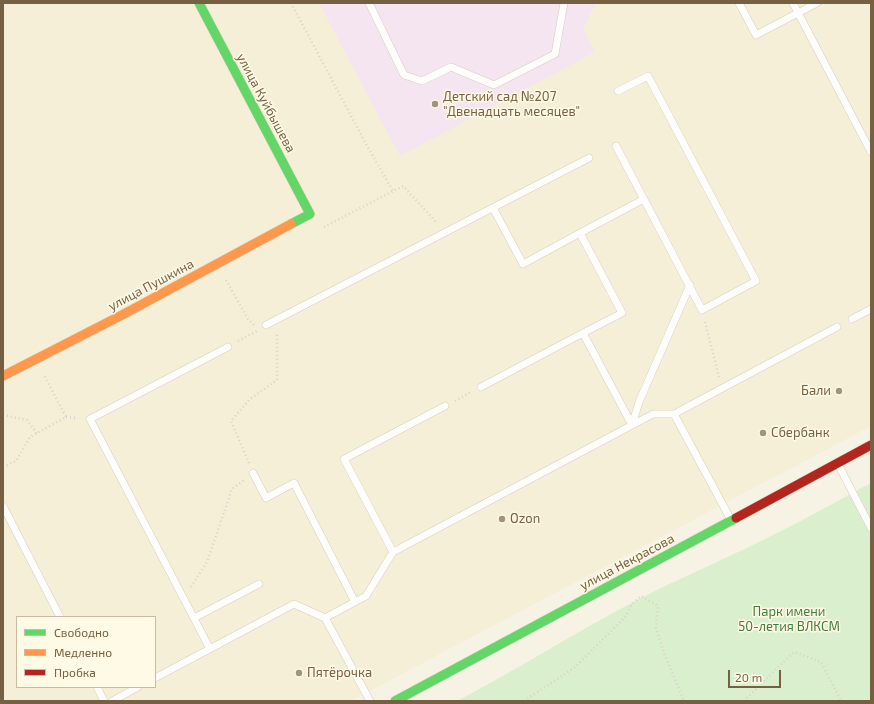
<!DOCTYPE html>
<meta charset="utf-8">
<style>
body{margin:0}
#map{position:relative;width:874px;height:704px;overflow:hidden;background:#f6f3e5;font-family:"Exo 2",sans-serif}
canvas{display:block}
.frame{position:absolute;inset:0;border:4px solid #756044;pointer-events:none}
.legend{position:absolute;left:16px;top:616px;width:140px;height:72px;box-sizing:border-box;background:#fffae5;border:1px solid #c8bca5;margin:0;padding:5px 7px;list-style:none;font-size:12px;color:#756044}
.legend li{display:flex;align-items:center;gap:8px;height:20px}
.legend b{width:20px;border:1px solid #c8bca5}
.scale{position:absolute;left:728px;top:670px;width:53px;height:18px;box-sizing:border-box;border:2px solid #756044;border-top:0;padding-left:5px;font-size:12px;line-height:14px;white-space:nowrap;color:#756044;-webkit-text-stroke:3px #fffae5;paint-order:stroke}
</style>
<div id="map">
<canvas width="874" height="704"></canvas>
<div class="frame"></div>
<ul class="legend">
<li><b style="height:5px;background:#63d668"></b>Свободно</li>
<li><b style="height:5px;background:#ff974d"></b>Медленно</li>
<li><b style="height:5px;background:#b3261e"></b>Пробка</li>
</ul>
<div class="scale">20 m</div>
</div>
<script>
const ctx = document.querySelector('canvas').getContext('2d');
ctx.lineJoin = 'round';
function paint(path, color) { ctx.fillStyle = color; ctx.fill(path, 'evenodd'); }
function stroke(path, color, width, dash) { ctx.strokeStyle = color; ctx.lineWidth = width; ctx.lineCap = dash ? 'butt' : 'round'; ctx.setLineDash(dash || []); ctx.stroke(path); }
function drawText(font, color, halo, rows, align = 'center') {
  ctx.font = font + ' "Exo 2",sans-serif'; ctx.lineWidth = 3; ctx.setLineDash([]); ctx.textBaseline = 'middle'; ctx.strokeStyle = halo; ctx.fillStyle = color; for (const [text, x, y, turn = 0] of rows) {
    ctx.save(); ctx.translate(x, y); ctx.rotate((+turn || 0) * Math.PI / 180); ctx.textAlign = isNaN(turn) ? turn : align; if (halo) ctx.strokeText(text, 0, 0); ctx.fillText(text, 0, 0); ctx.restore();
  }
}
const residential = new Path2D(`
 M3,3H871V426L351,701H3ZM17,617H155V687H17Z`);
const education = new Path2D(`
 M319,3H596L583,29L595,52L400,156Z`);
const green = new Path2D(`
 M871,483V701H457C518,669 576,632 637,600C678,579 720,561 761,541C798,523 834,503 871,483Z`);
const path = new Path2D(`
 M291,3L366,144L393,191
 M324,227L403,186L437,223
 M226,280L248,319L255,326
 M705,322L719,377
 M238,341L257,331
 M455,401L471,392
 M3,415L27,420L37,433
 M66,417L78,418
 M249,463L231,421L249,400L277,380V332
 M3,467L16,461L30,437L66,417L44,375
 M191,587L207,562L232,489L244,480
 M524,701L574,668L626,616L632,604L641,596L658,606L656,628L664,653L684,701
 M744,701L794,652L821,662L841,701`);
const lane = new Path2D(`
 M369,3L404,75L422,81L451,67L494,85L555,54L564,3
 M739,3L756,35L817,3
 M793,3L871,152
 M616,146L702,310L756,281L648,76L618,91
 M493,208L523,264L580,233L622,313L583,333
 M580,233L644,199
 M852,319L871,309
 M266,325L589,158
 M481,387L583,333L632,425L639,402L690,285
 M674,414L731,520
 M838,464L871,528
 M253,473L266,498L294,483L355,602
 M3,506L60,617
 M393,552L344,459L445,406
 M194,618L259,584
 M325,618L366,596L393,552L653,414H674L837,327
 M210,649L90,419L228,347
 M155,678L294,604L325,618L370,701
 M97,687L104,701
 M112,701L138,687`);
const fast = new Path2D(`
 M199,3L310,214L291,224
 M395,701L736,518`);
const slow = new Path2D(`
 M3,376L124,314L291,224`);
const jam = new Path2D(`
 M736,518L871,445`);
const markers = [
 [435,104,4,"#a2937c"],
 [839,391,4,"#a2937c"],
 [763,433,4,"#a2937c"],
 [502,519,4,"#a2937c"],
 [299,673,4,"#a2937c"]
];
const poiNames = [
 ["Детский сад №207",443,97],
 ["\"Двенадцать месяцев\"",443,112],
 ["Бали",831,391,"right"],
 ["Сбербанк",771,433],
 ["Ozon",510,519],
 ["Пятёрочка",307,673]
];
const streetNames = [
 ["улица Куйбышева",266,103,62],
 ["улица Пушкина",151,285,-28],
 ["улица Некрасова",627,562,-28]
];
const parkNames = [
 ["Парк имени",789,612],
 ["50-летия ВЛКСМ",789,627]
];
paint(residential, '#f6efd7');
paint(education, '#f5e5f1');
paint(green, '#daefce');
stroke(lane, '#d5cfc0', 8);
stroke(fast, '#d7d0c1', 10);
stroke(slow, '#d7d0c1', 10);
stroke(jam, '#d7d0c1', 10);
stroke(path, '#d9d3ca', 2.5, [1, 3]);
stroke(lane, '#fefdfb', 7);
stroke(fast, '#63d668', 9);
stroke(slow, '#ff974d', 9);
stroke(jam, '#b3261e', 9);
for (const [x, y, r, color] of markers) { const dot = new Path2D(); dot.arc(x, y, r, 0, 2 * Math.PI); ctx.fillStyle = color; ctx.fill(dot); stroke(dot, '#fffae5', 1.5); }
drawText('13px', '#756044', '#fffae5', poiNames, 'left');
drawText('13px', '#756044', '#fffae5', streetNames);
drawText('13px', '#417c3b', '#fffae5', parkNames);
</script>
